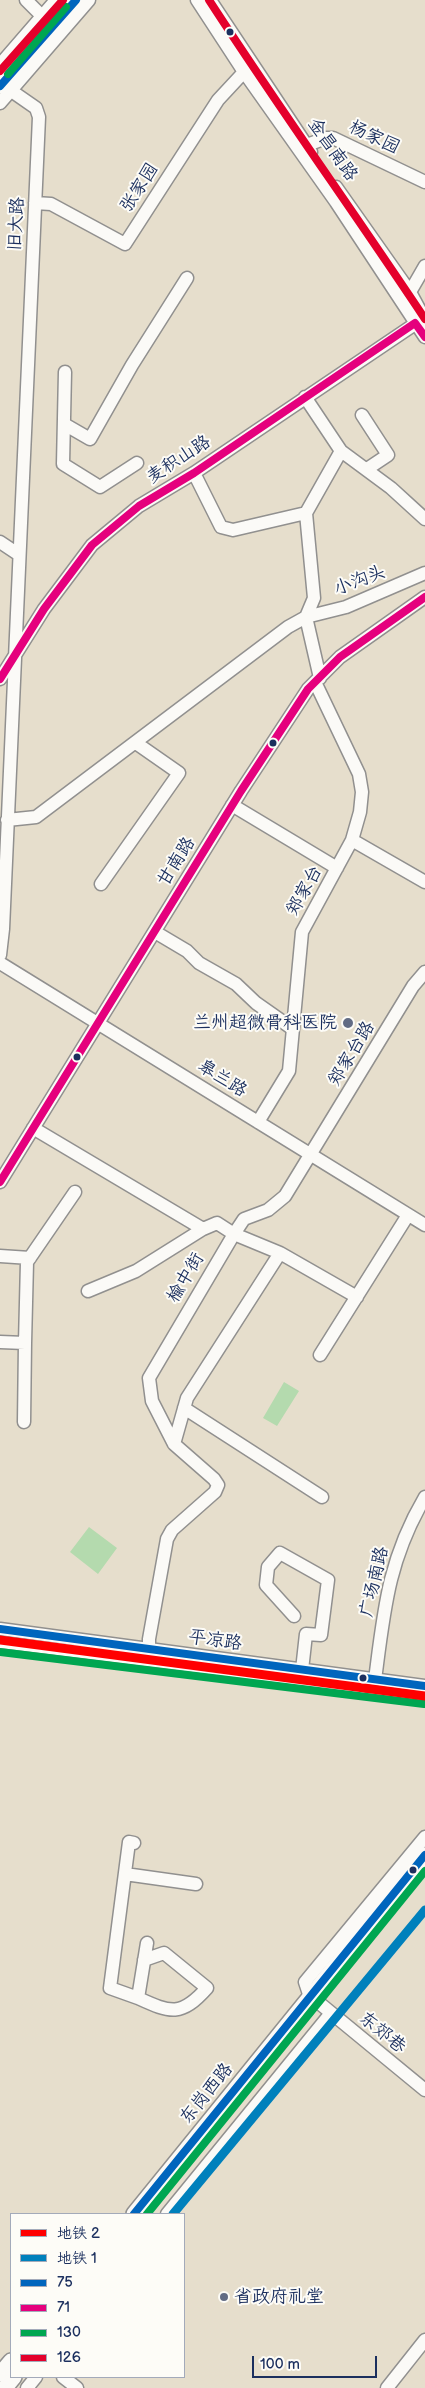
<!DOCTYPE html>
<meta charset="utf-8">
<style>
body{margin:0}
#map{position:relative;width:425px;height:2388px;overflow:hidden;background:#e6decc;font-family:"Balsamiq Sans","LXGW WenKai TC",sans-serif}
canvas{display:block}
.legend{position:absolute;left:10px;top:2213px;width:175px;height:165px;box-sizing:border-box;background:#fdfcf7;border:1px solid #a3aaba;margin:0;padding:6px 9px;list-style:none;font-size:15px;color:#1b2f5e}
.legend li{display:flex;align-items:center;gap:10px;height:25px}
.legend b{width:25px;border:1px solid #a3aaba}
.scale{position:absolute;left:252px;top:2356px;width:125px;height:22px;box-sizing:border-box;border:2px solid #1b2f5e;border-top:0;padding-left:6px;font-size:15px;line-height:18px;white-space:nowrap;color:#1b2f5e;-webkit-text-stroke:4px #fdfcf7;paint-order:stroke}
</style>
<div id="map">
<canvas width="425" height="2388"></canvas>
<ul class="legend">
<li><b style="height:6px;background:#f00"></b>地铁 2</li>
<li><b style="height:6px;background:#0080bc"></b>地铁 1</li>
<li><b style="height:6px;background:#0065bd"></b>75</li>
<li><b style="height:6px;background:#e5007d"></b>71</li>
<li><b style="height:6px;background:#00a651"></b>130</li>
<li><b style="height:6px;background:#e4002b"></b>126</li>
</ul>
<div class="scale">100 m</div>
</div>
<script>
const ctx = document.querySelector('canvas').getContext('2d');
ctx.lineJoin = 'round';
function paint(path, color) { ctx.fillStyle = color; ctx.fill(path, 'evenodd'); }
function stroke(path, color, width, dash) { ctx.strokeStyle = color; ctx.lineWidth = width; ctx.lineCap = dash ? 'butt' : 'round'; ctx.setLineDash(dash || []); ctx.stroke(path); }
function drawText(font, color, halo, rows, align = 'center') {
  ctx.font = font + ' "Balsamiq Sans","LXGW WenKai TC",sans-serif'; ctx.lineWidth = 4; ctx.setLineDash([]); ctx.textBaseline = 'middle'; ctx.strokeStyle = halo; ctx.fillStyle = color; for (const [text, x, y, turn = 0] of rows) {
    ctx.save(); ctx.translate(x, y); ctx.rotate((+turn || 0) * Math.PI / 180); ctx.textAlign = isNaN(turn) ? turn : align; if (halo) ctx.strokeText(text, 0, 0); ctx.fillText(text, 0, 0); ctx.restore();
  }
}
const green = new Path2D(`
 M284,1382L299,1391L277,1426L263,1418Z
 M89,1527L117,1548L98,1574L70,1552Z`);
const minor = new Path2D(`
 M26,0L44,18
 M197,0L244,72L336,202L425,337
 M210,0L311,152
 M0,83L36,108L39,117L3,929L0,955
 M0,103L89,0
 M307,145L326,138H333L425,182
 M336,187L410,292L425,320
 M35,203L51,204L125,244L218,100L244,72
 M410,292L425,266
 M65,372L63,464L100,487L137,463
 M305,397L341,451L391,488L425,519
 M362,415L388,455L367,469
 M64,424L90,439L132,365L187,278
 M194,473L221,527L233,530L306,513
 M0,542L18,554
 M320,678L306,617L314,598L306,513L341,451
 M0,679L44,609L92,545L139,506L194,473L424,318
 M232,805L337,868
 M7,820L36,817L288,627L306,617L346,607L425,573
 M352,840L425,882
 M101,884L179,773L136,743
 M155,932L187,951L199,963L236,984L256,1003L293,1029
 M0,963L425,1225
 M258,1122L289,1071L302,932L352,840L360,812L362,792L359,774L315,682
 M33,1128L203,1229L217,1223L234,1234L280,1253L357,1297
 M0,1182L241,791L308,689L340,657L425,597
 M0,1256L30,1258
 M88,1291L136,1271L203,1229
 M0,1342L25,1343L27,1262L75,1192
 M320,1355L408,1215
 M184,1408L322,1497
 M24,1422L25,1343
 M174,1444L152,1401L149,1378L234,1234L244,1219L268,1210L285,1196L413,986L425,972
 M294,1616L266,1585L268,1567L280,1553L328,1580L321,1635L306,1634L302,1670
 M0,1629L425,1686
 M0,1642L362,1687
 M149,1660V1639L167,1539L172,1530L215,1492L218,1485L214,1479L174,1444L187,1398L280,1253
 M375,1680C384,1610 388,1560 425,1497
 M134,1843L129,1842L110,1988L138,1998L147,1943
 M125,1874L196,1884
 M310,1997L305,1982L425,1837
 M138,1998C171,2013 181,2017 207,1988L164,1953L144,1960
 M318,2002L425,2090
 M167,2214L331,2013
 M63,2377L77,2388
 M27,2388L36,2377
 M387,2388L425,2340`);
const major = new Path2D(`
 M0,67L58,0
 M0,86L76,0
 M134,2214L425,1855
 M0,2374L11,2361
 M5,2388L14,2377`);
const bus1 = new Path2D(`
 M0,86L76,0
 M0,1629L425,1686
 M134,2214L425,1855`);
const bus2 = new Path2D(`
 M0,679L44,609L92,545L139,506L194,473L415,323L425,337
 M0,1182L241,791L308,689L340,657L425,597`);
const bus3 = new Path2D(`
 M8,74L66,7
 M0,1652L424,1704
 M147,2214L425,1871`);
const bus4 = new Path2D(`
 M209,0C279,108 354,212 425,319
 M0,71L63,0`);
const metro1 = new Path2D(`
 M0,1640L425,1696`);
const metro2 = new Path2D(`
 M173,2214L425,1910`);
const markers = [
 [230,32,4.5,"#1b2f5e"],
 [273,743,4.5,"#1b2f5e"],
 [348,1023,6,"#626c84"],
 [77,1057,4.5,"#1b2f5e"],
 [363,1678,4.5,"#1b2f5e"],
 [413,1870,4.5,"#1b2f5e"],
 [224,2297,5,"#626c84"]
];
const streetNames = [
 ["杨家园",374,138,26],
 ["金昌南路",332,150,55],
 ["张家园",140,188,-57],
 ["旧大路",17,224,-87],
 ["麦积山路",179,460,-33],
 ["小沟头",360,581,-21],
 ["甘南路",177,862,-58],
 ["郑家台",305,891,-61],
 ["郑家台路",352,1054,-59],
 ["皋兰路",222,1079,32],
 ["榆中街",186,1278,-59],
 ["广场南路",375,1582,-77],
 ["平凉路",215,1641,8],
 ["东郊巷",382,2033,39],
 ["东岗西路",207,2094,-51]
];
const poiNames = [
 ["兰州超微骨科医院",337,1023],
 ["省政府礼堂",234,2297,"left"]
];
paint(green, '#b4daae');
stroke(minor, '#91908f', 15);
stroke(major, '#91908f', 18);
stroke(minor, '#fbfaf7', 12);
stroke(major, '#fbfaf7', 15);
stroke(bus1, '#0065bd', 8);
stroke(bus2, '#e5007d', 8);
stroke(bus3, '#00a651', 8);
stroke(bus4, '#e4002b', 8);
stroke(metro1, '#f00', 9);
stroke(metro2, '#0080bc', 9);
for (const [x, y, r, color] of markers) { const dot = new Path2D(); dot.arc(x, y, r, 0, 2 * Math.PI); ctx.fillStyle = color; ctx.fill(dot); stroke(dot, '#fdfcf7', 2); }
drawText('18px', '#1b2f5e', '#fdfcf7', streetNames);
drawText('18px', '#1b2f5e', '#fdfcf7', poiNames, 'right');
</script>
